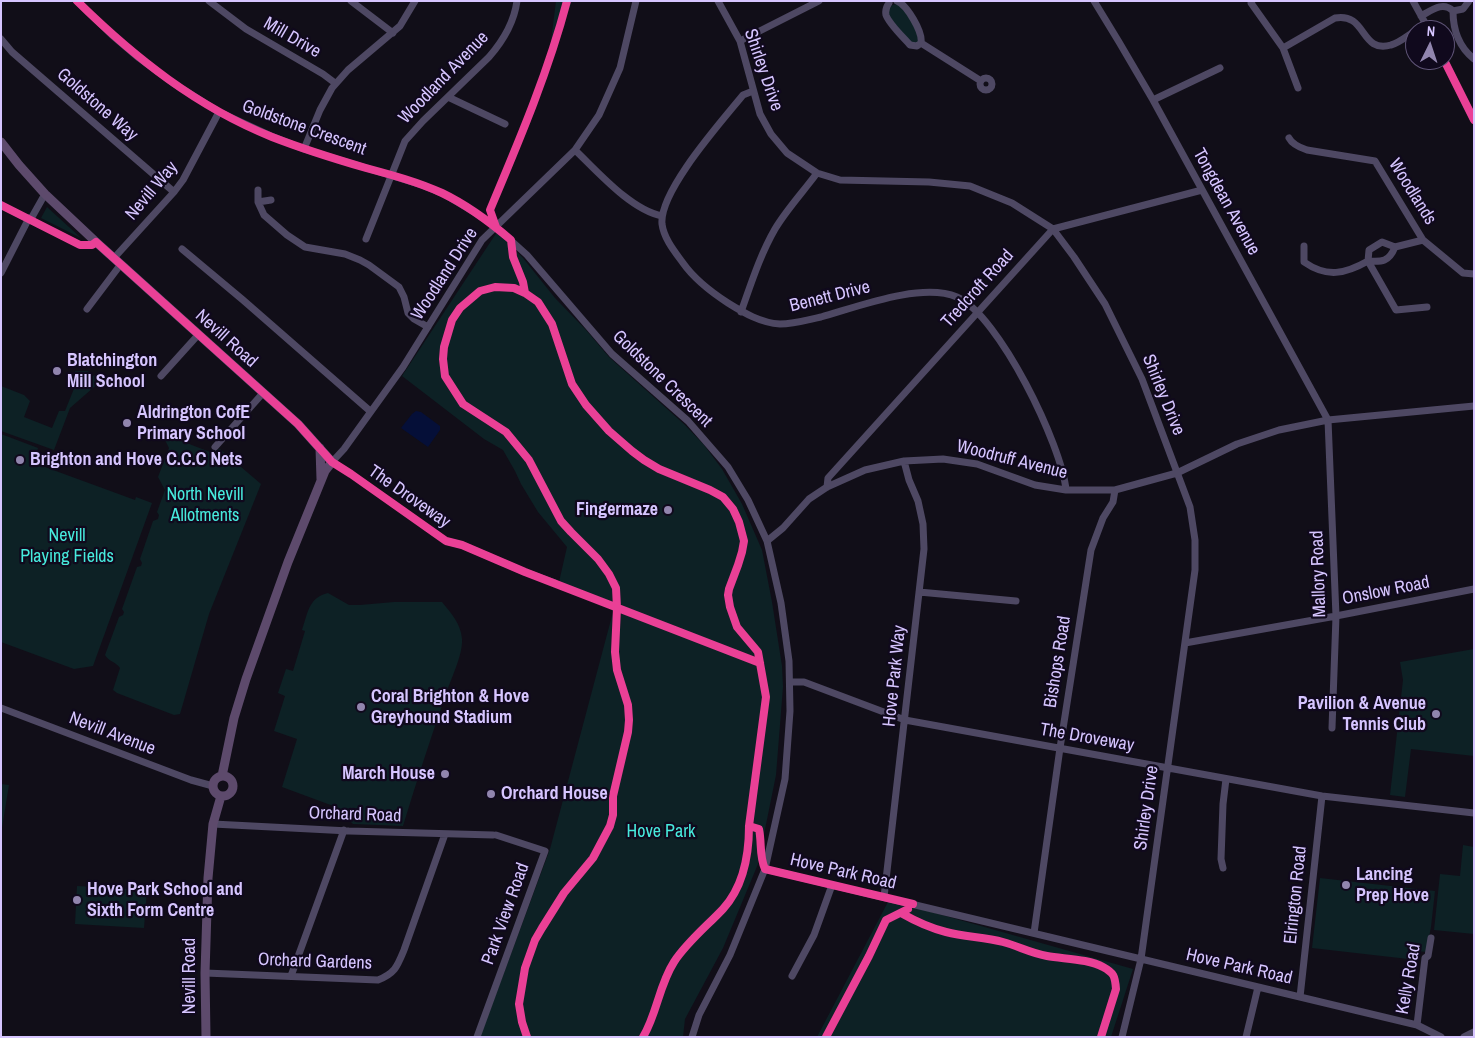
<!DOCTYPE html>
<style>
body{margin:0}
#map{position:relative;width:1475px;height:1038px;overflow:hidden;background:#110e18;font-family:"Archivo Narrow",sans-serif}
canvas{display:block}
.frame{position:absolute;inset:0;border:2px solid #d6c5ff;pointer-events:none}
.north{position:absolute;left:1405px;top:20px;width:50px;height:50px;box-sizing:border-box;background:#10091d;border:1px solid #5f5477;border-radius:50%;rotate:4deg;font-size:14px;font-weight:700;line-height:20px;text-align:center;color:#d6c5ff}
.north::after{content:'';display:block;margin:auto;width:18px;height:22px;background:#9185ae;clip-path:polygon(50% 0,100% 100%,50% 72%,0 100%)}
</style>
<div id="map">
<canvas width="1475" height="1038"></canvas>
<div class="frame"></div>
<div class="north">N</div>
</div>
<script>
const ctx = document.querySelector('canvas').getContext('2d');
ctx.lineJoin = 'round';
function paint(path, color) { ctx.fillStyle = color; ctx.fill(path, 'evenodd'); }
function stroke(path, color, width, dash) { ctx.strokeStyle = color; ctx.lineWidth = width; ctx.lineCap = dash ? 'butt' : 'round'; ctx.setLineDash(dash || []); ctx.stroke(path); }
function drawText(font, color, halo, rows, align = 'center') {
  ctx.font = font + ' "Archivo Narrow",sans-serif'; ctx.lineWidth = 4.5; ctx.setLineDash([]); ctx.textBaseline = 'middle'; ctx.strokeStyle = halo; ctx.fillStyle = color; for (const [text, x, y, turn = 0] of rows) {
    ctx.save(); ctx.translate(x, y); ctx.rotate((+turn || 0) * Math.PI / 180); ctx.textAlign = isNaN(turn) ? turn : align; if (halo) ctx.strokeText(text, 0, 0); ctx.fillText(text, 0, 0); ctx.restore();
  }
}
const green = new Path2D(`
 M556,1H572L558,39L551,41Z
 M898,4C907,9 918,31 920,41L913,44L904,35L888,15C889,8 890,4 898,4Z
 M47,207L81,238L41,218Z
 M497,232L523,258L555,298L586,330L609,357L685,425L704,445L722,469L742,504L762,550L772,602L782,666L783,687L776,775L758,864L723,948L685,1019L683,1037H480L550,849L613,612L607,600L559,582L567,547L538,512L521,484L515,471L503,450L484,439L402,376Z
 M75,371H88L93,376L95,375L101,381L70,408L54,450L1,431V386L24,395L30,401L24,417L52,428L59,411H65L75,386L70,383Z
 M1,434L38,448L34,463L135,500L136,497L152,503L93,666L74,669L1,642Z
 M171,437L210,452L220,449L261,484L209,614L180,714L174,715L117,693L113,690L120,668C116,662 108,661 105,655L119,617L123,615L124,612L122,609L137,567L141,566L142,563L140,559L153,521L158,519L159,515L157,512L165,490L158,477L169,448L165,440Z
 M328,593L349,605H360L394,602H442C451,613 461,624 462,639C463,656 450,680 445,697C430,740 416,783 403,826L353,824L336,807L282,787L297,739L274,731L285,696L278,693L286,669L293,671L305,631L302,630C308,613 308,598 328,593Z
 M1474,649V756L1411,749L1405,797L1390,795L1403,680L1400,662Z
 M1,784L9,785L1,834Z
 M1463,845L1474,847V934L1434,930L1440,874L1460,876Z
 M1320,878L1435,891L1431,927L1426,952L1418,951L1417,960L1312,948Z
 M77,886L147,890L144,928L75,924Z
 M889,900L1133,969L1111,1037H817Z`);
const water = new Path2D(`
 M416,411L421,412L440,426V430L428,447L401,428L412,414Z`);
const minor = new Path2D(`
 M77,1L112,35L139,58L173,83L219,112L271,136L304,149L422,185L444,194L474,212L496,227L527,255L612,354L688,421L728,467L748,500L767,541L781,603L789,661L790,711L785,779L765,869L730,955L699,1015L692,1037
 M209,1L246,29L323,74L335,83
 M351,1L393,33
 M718,1L740,41L760,114L771,134L787,153L817,173L840,180L929,182L970,186L1012,203L1053,229L1074,257L1105,304L1142,379L1190,507L1195,540V570L1141,959L1122,1037
 M897,1C907,5 923,32 921,43L981,81
 M1094,1L1119,42L1153,100L1328,420L1336,616L1332,728
 M1252,1L1251,3L1283,48L1335,18C1367,12 1360,54 1391,45C1399,43 1407,36 1415,31
 M1413,1L1429,30
 M889,3C886,7 885,10 886,15C889,24 904,38 910,45L917,46L921,43
 M1453,11C1453,30 1459,47 1474,59
 M1421,16C1432,10 1443,1 1453,11L1463,9L1469,1
 M1,39L12,52L174,192
 M740,41L819,1
 M1283,48L1298,88
 M1444,60L1474,120
 M980 84a6 6 0 1 1 12 0a6 6 0 1 1-12 0Z
 M753,91L743,95C722,121 659,191 662,224C664,239 675,252 683,263C695,280 711,292 728,303C744,313 761,323 780,324C794,324 807,320 821,317C857,307 921,282 957,297C999,315 1062,446 1066,490
 M448,97L505,124
 M1153,100L1220,68
 M1289,138C1292,144 1301,148 1307,150L1375,161L1423,240
 M304,149L320,110L332,88L348,70L400,26L415,1
 M575,150C598,172 631,210 662,216
 M258,190V202L264,215L287,235L305,247L345,254L360,260L369,265L399,287L404,297L408,313L414,319L428,327
 M258,202L271,200
 M1,205L80,245H92L96,242
 M366,239L405,141L423,121L489,57C503,41 514,23 517,1
 M1304,246V262C1327,278 1345,274 1368,261
 M182,249L243,300L370,411
 M114,258L174,192L183,180L219,112
 M1368,261L1369,250L1382,242L1395,247L1423,240L1463,273L1474,274
 M1368,261L1396,310L1427,307
 M1368,261C1382,262 1389,262 1395,247
 M1,273L29,218L32,217L45,194
 M87,309L121,264
 M741,312C751,284 760,255 775,229C787,209 803,192 817,173
 M161,376L198,335
 M215,447L263,393
 M827,487L828,478L1053,229L1202,190
 M767,541L783,528L809,499L827,487L865,470L904,461L943,459L977,464L1035,485L1066,490H1115L1177,473L1237,444L1279,430L1328,420L1474,406
 M555,583L525,572L462,545L446,541L351,474L332,462L344,449L403,367L482,240L575,150L599,115L620,68L636,1
 M919,592L1016,601
 M1185,643L1336,616L1474,589
 M790,682H804L905,720L1322,796L1474,813
 M1,708L191,780L213,786
 M213,824L349,831L493,835
 M1223,868L1221,859L1223,804L1226,779
 M765,869L1417,1025L1441,1037
 M884,897L924,549L923,524L918,501L909,480L904,461
 M1034,933L1060,748L1091,550L1103,518L1113,502L1115,490
 M205,973L378,980C395,973 397,967 404,950L445,834
 M291,976L344,830
 M792,976L814,935L832,885
 M1300,997L1322,796
 M1417,1025L1425,958L1428,956L1431,938
 M477,1037L545,851L496,835
 M1246,1037L1258,987
 M1464,1037L1474,1032`);
const major = new Path2D(`
 M1,142L19,165L45,194L96,242L298,424L332,462L325,471L288,562L246,679L234,718L222,776
 M320,448L321,479
 M213 786a10 10 0 1 1 20 0a10 10 0 1 1-20 0Z
 M206,1037L205,973L208,878L213,824L221,796`);
const cycleway = new Path2D(`
 M77,1C135,58 197,107 272,137C303,149 335,159 366,168C392,175 418,182 442,193C467,205 490,222 511,240L513,257L523,282L525,293
 M1444,60L1474,120
 M1,205L80,245H92L96,242L298,424L332,462L351,474L446,541L462,545L525,572L760,663
 M496,227L490,210C519,141 548,73 567,1
 M749,826L759,829C762,843 759,856 765,869L913,904
 M901,913C915,921 930,928 946,932C965,937 985,937 1003,942C1018,946 1031,953 1047,956C1064,959 1089,959 1103,967C1114,973 1115,976 1116,989L1101,1037
 M527,1037L522,1022L519,1004L525,968L535,940L542,928L564,893L593,858L610,826L613,815V796L628,732L629,720L628,705L617,670L615,652L617,608L616,588L609,574L598,559L571,532L561,521L529,460L506,432L463,404L445,376L443,359L444,347L452,320L460,308L480,291L495,287L514,288L525,293L538,302L552,324L572,384L586,405L609,431L632,451L644,460L659,469L710,490L723,497L733,509L739,522L744,541L742,552L738,565L729,589L728,595L730,607L737,627L758,652L766,697L749,826C749,855 743,887 723,909C707,926 687,942 674,962C659,985 657,1014 643,1037
 M826,1037L869,956L886,920L908,909`);
const markers = [
 [57,371,5,"#9185ae"],
 [127,423,5,"#9185ae"],
 [20,460,5,"#9185ae"],
 [668,510,5,"#9185ae"],
 [361,707,5,"#9185ae"],
 [1436,714,5,"#9185ae"],
 [445,774,5,"#9185ae"],
 [491,794,5,"#9185ae"],
 [1346,885,5,"#9185ae"],
 [77,900,5,"#9185ae"]
];
const streetNames = [
 ["Mill Drive",292,38,30],
 ["Shirley Drive",763,70,71],
 ["Woodland Avenue",444,78,-46],
 ["Goldstone Way",97,105,41],
 ["Goldstone Crescent",304,128,20],
 ["Nevill Way",152,191,-50],
 ["Woodlands",1412,192,58],
 ["Tongdean Avenue",1226,202,61],
 ["Woodland Drive",445,274,-57],
 ["Tredcroft Road",978,289,-48],
 ["Benett Drive",830,297,-14],
 ["Nevill Road",226,339,42],
 ["Goldstone Crescent",662,379,44],
 ["Shirley Drive",1163,395,68],
 ["Woodruff Avenue",1012,460,14],
 ["The Droveway",409,497,35],
 ["Mallory Road",1319,574,-92],
 ["Onslow Road",1386,591,-11],
 ["Bishops Road",1058,662,-81],
 ["Hove Park Way",895,676,-84],
 ["Nevill Avenue",112,734,21],
 ["The Droveway",1087,738,10],
 ["Shirley Drive",1147,808,-82],
 ["Orchard Road",355,815,2],
 ["Hove Park Road",843,872,13],
 ["Elrington Road",1296,895,-84],
 ["Park View Road",506,914,-70],
 ["Orchard Gardens",315,962,2],
 ["Hove Park Road",1239,967,13],
 ["Nevill Road",190,976,-90],
 ["Kelly Road",1409,979,-80]
];
const poiNames = [
 ["Blatchington",67,361],
 ["Mill School",67,382],
 ["Aldrington CofE",137,413],
 ["Primary School",137,434],
 ["Brighton and Hove C.C.C Nets",30,460],
 ["Fingermaze",658,510,"right"],
 ["Coral Brighton & Hove",371,697],
 ["Greyhound Stadium",371,718],
 ["Pavilion & Avenue",1426,704,"right"],
 ["Tennis Club",1426,725,"right"],
 ["March House",435,774,"right"],
 ["Orchard House",501,794],
 ["Lancing",1356,875],
 ["Prep Hove",1356,896],
 ["Hove Park School and",87,890],
 ["Sixth Form Centre",87,911]
];
const parkNames = [
 ["North Nevill",205,495],
 ["Allotments",205,516],
 ["Nevill",67,536],
 ["Playing Fields",67,557],
 ["Hove Park",661,832]
];
paint(green, '#0d2125');
paint(water, '#050f38');
stroke(minor, '#4e4863', 7);
stroke(major, '#5d4a6c', 9);
stroke(cycleway, '#ea4096', 8);
for (const [x, y, r, color] of markers) { const dot = new Path2D(); dot.arc(x, y, r, 0, 2 * Math.PI); ctx.fillStyle = color; ctx.fill(dot); stroke(dot, '#10091d', 2); }
drawText('18px', '#d6c5ff', '#10091d', streetNames);
drawText('bold 18px', '#d6c5ff', '#10091d', poiNames, 'left');
drawText('18px', '#47eadd', '#10091d', parkNames);
</script>
